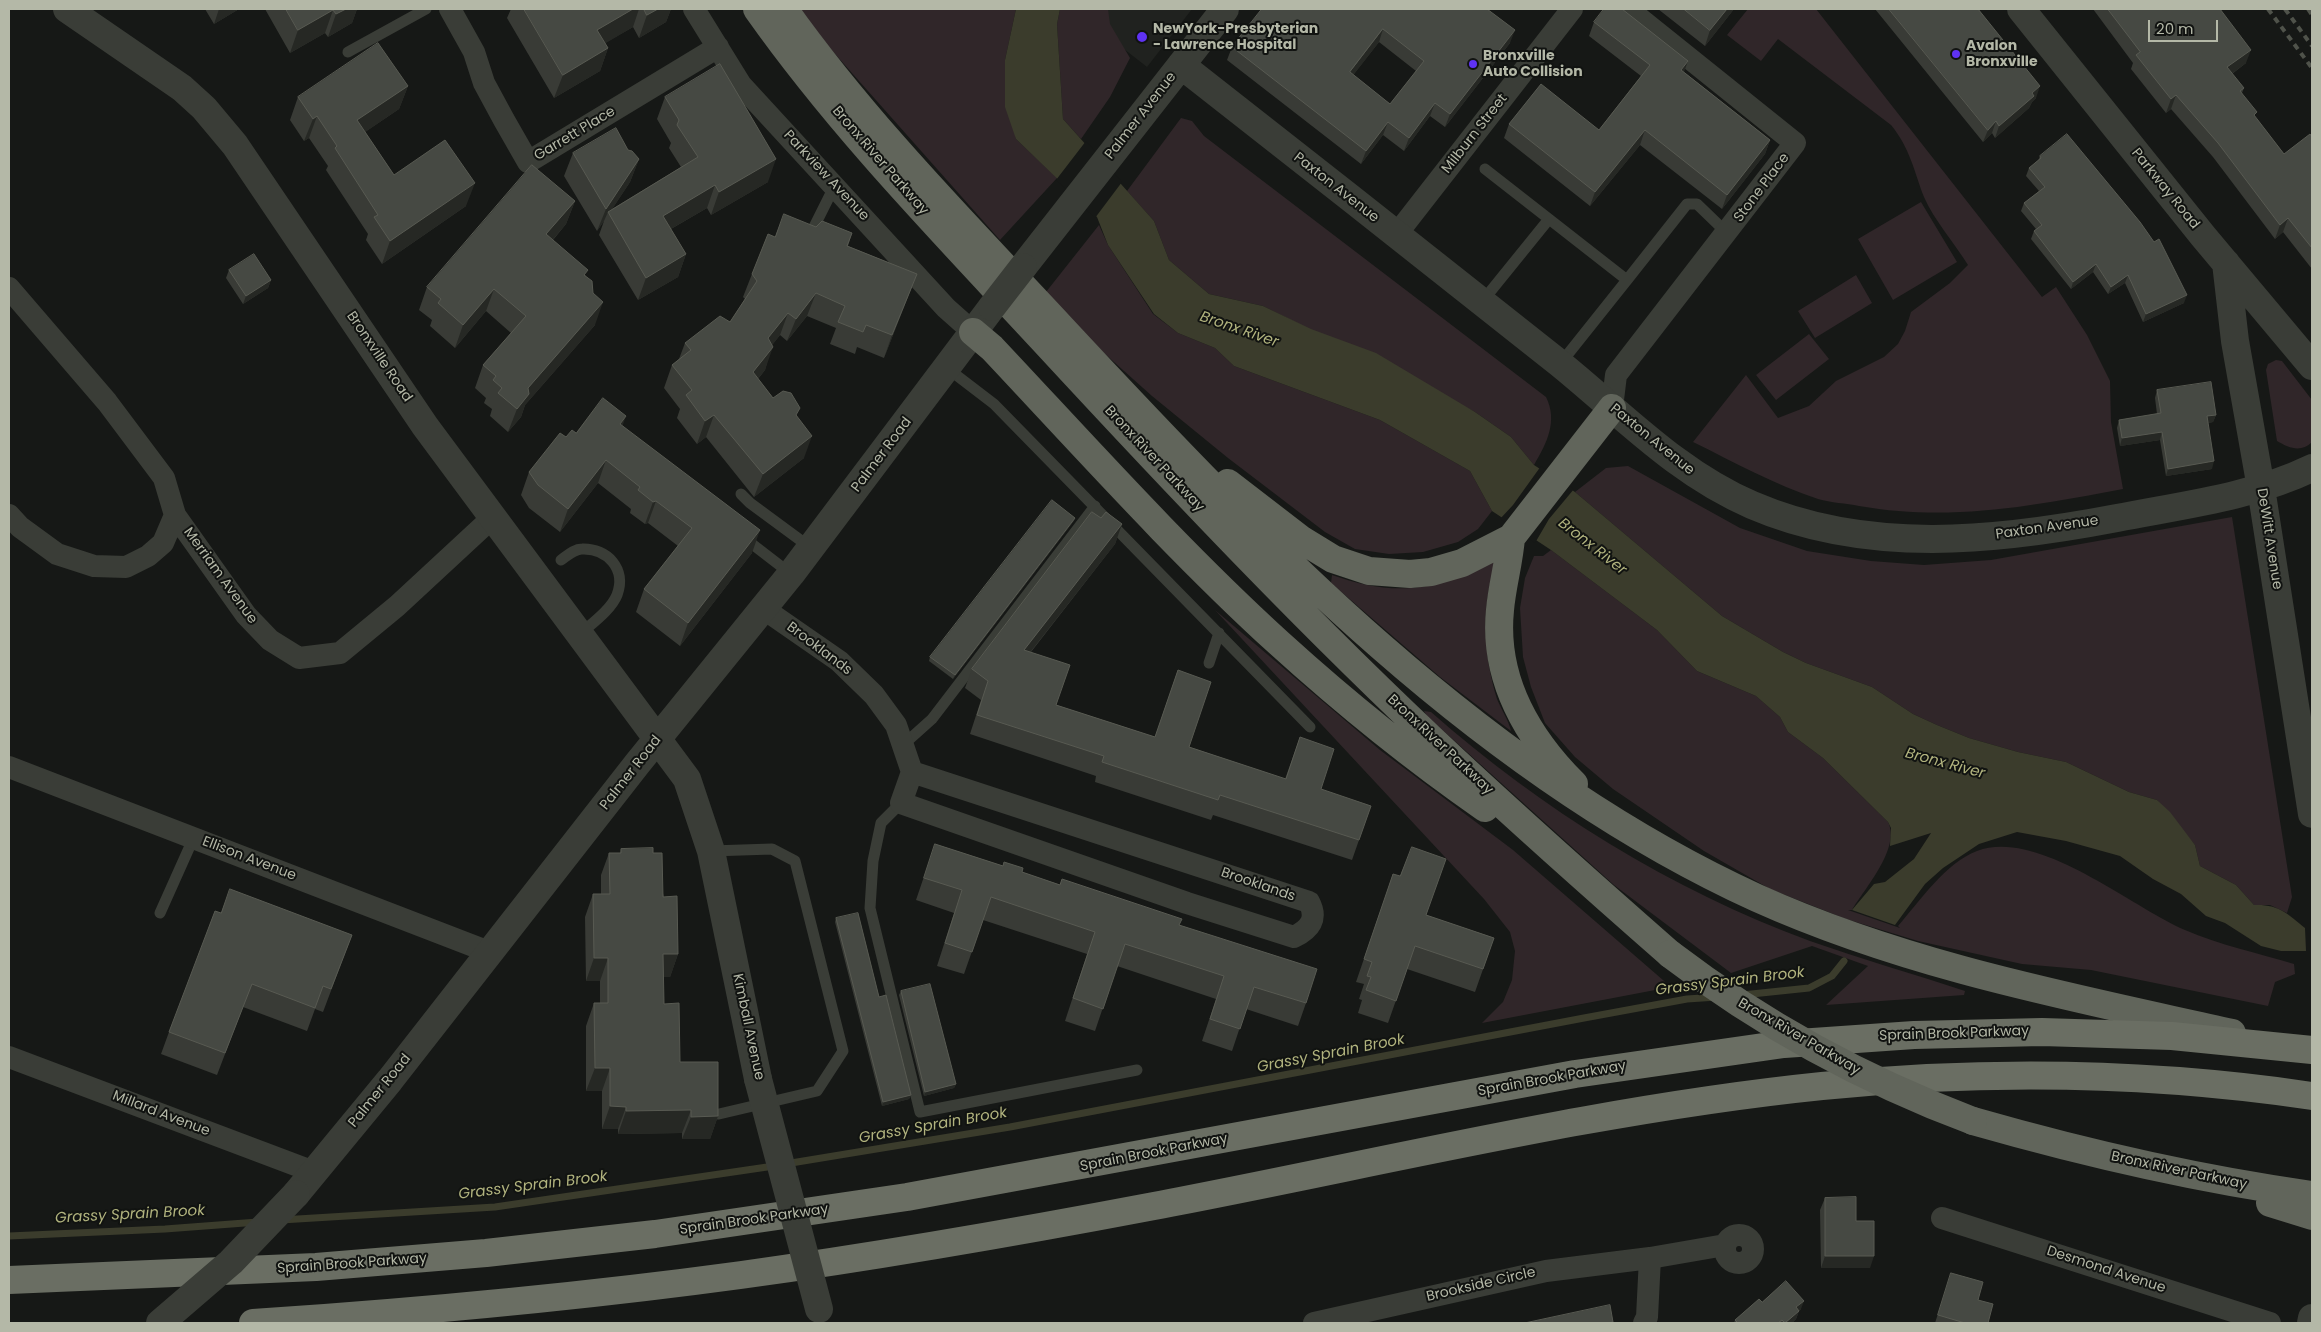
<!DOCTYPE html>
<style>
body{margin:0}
#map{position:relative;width:2321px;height:1332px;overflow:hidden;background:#161816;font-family:Poppins,sans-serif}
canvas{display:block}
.frame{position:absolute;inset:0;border:10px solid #b4b8a7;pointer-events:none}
.scale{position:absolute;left:2148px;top:20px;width:70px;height:22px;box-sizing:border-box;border:2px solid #b4b8a7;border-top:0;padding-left:6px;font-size:15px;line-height:18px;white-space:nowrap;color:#b4b8a7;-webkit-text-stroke:4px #111311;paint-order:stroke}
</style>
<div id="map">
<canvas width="2321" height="1332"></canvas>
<div class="frame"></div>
<div class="scale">20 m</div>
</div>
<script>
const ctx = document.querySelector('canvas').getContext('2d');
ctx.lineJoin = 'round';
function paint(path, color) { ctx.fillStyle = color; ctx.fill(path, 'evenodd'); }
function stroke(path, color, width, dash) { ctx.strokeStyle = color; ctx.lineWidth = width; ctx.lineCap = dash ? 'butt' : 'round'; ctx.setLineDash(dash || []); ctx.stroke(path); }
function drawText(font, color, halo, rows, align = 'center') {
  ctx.font = font + ' Poppins,sans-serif'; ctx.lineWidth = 4; ctx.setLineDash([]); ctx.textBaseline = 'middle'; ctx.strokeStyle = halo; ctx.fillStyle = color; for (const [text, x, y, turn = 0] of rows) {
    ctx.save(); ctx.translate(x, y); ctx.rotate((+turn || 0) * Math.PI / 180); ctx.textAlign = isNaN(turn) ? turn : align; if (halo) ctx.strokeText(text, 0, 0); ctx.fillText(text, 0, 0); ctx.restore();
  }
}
const built = new Path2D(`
 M1100,9H1192L1147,67L1124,49Z`);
const green = new Path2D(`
 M800,9H1016L1005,60L1016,139L1057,178L1000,240L828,46Z
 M1060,9H1108L1110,24L1130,58L1110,97L1081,139L1063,119L1057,24Z
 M1748,9H1816L2042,297L2056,287L2087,335L2110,381L2111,422L2123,489C2032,506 1951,522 1859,506C1846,503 1831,503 1818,499C1775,485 1734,462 1693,442L1746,375L1778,418L1809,406L1836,381L1884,357L1898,344L1905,331L1911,312L1950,283L1968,265C1955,244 1934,220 1924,197C1914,171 1910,148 1891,125L1778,39L1761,61L1727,35Z
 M1181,118L1192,121L1204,136L1546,397C1558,421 1547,443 1534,465L1511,437L1475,412L1263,306L1209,294L1169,260L1154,221L1127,191Z
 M1921,202L1957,262L1893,300L1858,239Z
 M1099,225L1108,245L1153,314L1178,333L1215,348L1234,366L1380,420L1470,471L1492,511L1478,529L1458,542L1423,552L1389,554L1355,549L1325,532L1228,458L1152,396L1095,345L1046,292Z
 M1856,275L1872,303L1815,338L1798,311Z
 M1809,334L1829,359L1776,400L1756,375Z
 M2276,360L2282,361L2312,400V442C2301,453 2289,448 2277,441L2266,370L2268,364Z
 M1628,466L1740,528L1807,551L1871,561L1924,565L1991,560L2232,517L2292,897L2287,913L2270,905H2254L2236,885L2200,866L2195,845L2157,800L2129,792L2066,762L2018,752L1969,738L1937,725L1913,714L1872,687L1806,663L1783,652L1722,616L1575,492L1606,468Z
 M1551,550L1657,630L1697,671L1756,696L1780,717L1788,732L1823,758L1888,822C1901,848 1865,888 1852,910H1848L1900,928L1898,926C1920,901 1945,863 1977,851C2038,828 2131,907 2185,930C2219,945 2258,953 2294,964L2295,974L2275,982L2268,1006L2091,970L2022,964L1918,941L1846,919L1770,889L1704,851L1613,789L1575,757L1545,723L1531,687L1523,657L1520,608L1525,578L1534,556H1543Z
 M1492,560L1496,564C1480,607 1484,656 1497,699C1501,709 1509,721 1511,731L1440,677L1331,583L1332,575C1363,586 1394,592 1427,586C1449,582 1471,568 1492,560Z
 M1215,610L1380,750L1513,850L1671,987L1482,1023L1503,1002L1512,980L1515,951L1510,932L1484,899Z
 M1424,711L1431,712C1541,809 1671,890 1810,941C1861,959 1914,974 1965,991L1964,995L1826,1005L1868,966L1812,946L1731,973L1614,885L1427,716Z`);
const water = new Path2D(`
 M1016,9H1060L1057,24L1063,119L1154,221L1169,260L1209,294L1263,306L1311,329L1376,353L1475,412L1511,437L1534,465L1575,492L1722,616L1783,652L1806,663L1872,687L1913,714L1937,725L1969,738L2018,752L2066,762L2129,792L2157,800L2170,812L2195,845L2200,866L2236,885L2254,905C2278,904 2287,913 2305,928L2306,951H2281L2261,946L2225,923L2206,916L2181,894L2153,879L2120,856L2066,841L2017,832L1979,844L1943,868L1925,884L1895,925L1852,910L1874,884L1885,882L1914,859L1931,833L1890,846L1891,828L1888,822L1823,758L1788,732L1780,717L1756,696L1697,671L1657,630L1551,550L1492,511L1470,471L1380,420L1234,366L1215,348L1178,333L1154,314L1108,245L1097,217L1016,139L1005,107V60Z`);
const pier = new Path2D(`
 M1086,141L1122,182L1095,218L1056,180Z
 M1541,466L1574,489L1549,519L1535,543L1500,519L1513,505Z`);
const stream = new Path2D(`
 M1742,995L1809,988L1832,976L1844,961
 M785,1164L1010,1127L1584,1018L1687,999L1717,997
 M281,1220L495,1207L774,1166
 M9,1236L165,1229L258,1222`);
const service = new Path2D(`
 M348,52L426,9
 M1485,169L1549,219
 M808,239L835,185
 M1481,303L1549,219L1627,280L1687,204H1697L1727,233
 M1560,364L1627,280
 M947,368L994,404L1310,727
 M741,494L750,503L811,548
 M743,537L791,574
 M561,560C567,556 574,549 582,549C607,548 627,569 617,595C611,610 591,624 579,635
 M1209,663L1219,633
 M903,745L932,719L1095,506
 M901,803L881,823L873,861L870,908L920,1112L1137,1070
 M711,851L772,849L795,861L843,1051L817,1091L719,1114
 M160,913L194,837`);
const minor = new Path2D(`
 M450,9L474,52L484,83L504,120L528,162L718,47
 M694,9L741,85L946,308L973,332
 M1396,235L1572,9
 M9,288L107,402L164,478L175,515L246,615L270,640L299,658L340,653L397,606L492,518
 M1612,408L1616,375L1795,143L1628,9
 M9,515L20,527L57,554L94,566L126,567L148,556L163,543L175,515
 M764,609L839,661L874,695L896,725L912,772L901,803L1187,903L1294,937C1310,929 1318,919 1309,902L912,772
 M9,767L489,952
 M9,1057L314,1172
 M1942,1218L2270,1323
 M1725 1249a14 14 0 1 1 28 0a14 14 0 1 1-28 0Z
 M1650,1258L1725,1245
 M1314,1323L1546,1271L1650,1258L1647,1317L1644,1323`);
const tertiary = new Path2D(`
 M67,9L182,88L204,108L235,145L425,426L687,779L711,851L758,1079
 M2021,9L2203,236L2312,366
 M1181,65C1307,164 1434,263 1559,363C1622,414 1677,473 1752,505C1868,555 1997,541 2117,518C2183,505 2252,497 2312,468
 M2226,263L2235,341L2261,488L2312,814
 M1023,267L1225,9
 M296,1194L390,1080L637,764L791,574L992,307
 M2311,1323L2312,1318`);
const trunk = new Path2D(`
 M757,9C841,128 943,232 1042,339C1175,483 1310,626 1454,760C1525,826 1597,890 1670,954
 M784,9C865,123 965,224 1060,326C1264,545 1481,772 1757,898C1908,966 2071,997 2232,1033
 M973,332L992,348C1086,448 1178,551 1279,643C1344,702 1413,758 1485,808
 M1228,483L1302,540L1333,559L1369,571L1410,574L1431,572L1462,563L1511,538L1612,408
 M1511,538C1509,563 1502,586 1500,610C1493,679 1528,738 1574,784
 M1973,1121C2085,1153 2197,1179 2312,1195
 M2270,1203L2312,1216`);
const motorway = new Path2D(`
 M9,1280L316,1267L486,1253L655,1234L907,1197L1575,1074L1784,1044L1914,1035L2042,1032L2172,1036L2312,1050
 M253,1323C416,1312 579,1297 741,1275C879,1256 1017,1232 1154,1206C1376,1164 1597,1109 1822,1086C1985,1070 2150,1072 2312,1096`);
const rail = new Path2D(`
 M2268,9L2312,68
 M2285,9L2312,46
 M2308,9L2312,15`);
const tertiaryBridge = new Path2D(`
 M992,307L1023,267
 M758,1079L819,1309
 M160,1323L231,1262L296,1194`);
const trunkBridge = new Path2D(`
 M1670,954C1763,1025 1864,1080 1973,1121`);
const wall = new Path2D(`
 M205,9H239L214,24Z
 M265,9H357L352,23L328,37L325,33L290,53Z
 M511,9H671L666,22L639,38L633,27L605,43L608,48L600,71L554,98L507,18Z
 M1262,9L1510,43L1445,127L1430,116L1404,151L1383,135L1361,164L1227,60L1232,47ZM1379,42L1416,71L1390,104L1353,75Z
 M1658,9H1734L1705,46Z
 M1875,9H1978L2036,98L2032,102L2029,108L1995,138L1992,133L1983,142Z
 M2093,9H2220L2246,63L2232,74L2244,88L2242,93L2255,117L2284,154L2312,137V269L2283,232L2275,239L2213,157L2171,109L2166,113L2131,69L2133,63Z
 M1594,22L1684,72L1770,140L1765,154L1722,209L1640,145L1590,206L1504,138L1509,124L1599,130L1641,76L1589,36Z
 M408,86L399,109L365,132L394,175L466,206L382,264L366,240L368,234L326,170L328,166L309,138L304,141L290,120L298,97Z
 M665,97L768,182L711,215L707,208L671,229L686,254L678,277L638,300L599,235L604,221L597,231L564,176L573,153L628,150L639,159L630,182L612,209L681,167L669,148L671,143L657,119Z
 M2040,156L2184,303L2143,322L2125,283L2108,294L2093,272L2071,289L2031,239L2034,231L2036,229L2021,211L2024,203L2039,191L2026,176L2029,168L2038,161Z
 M575,201L566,224L553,240L586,276L595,325L525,405L521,417L508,432L490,416L492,409L484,403L486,398L475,388L483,365L511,333L486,311L455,348L430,326L432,320L419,310L427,287Z
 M816,227L852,233L848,246L917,274L884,358L857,347L855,354L830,344L836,328L807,316L787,341L780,335L772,345L765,370L758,379L773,398L797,416L804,458L754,497L706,437L697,444L677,418L680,409L664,388L672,365L679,359L685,343L730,322L745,299L743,297L752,274L775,237Z
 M229,270L271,280L268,288L243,304L226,278Z
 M2157,390L2216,415L2213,422L2208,423L2212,469L2166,476L2160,440L2120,446L2117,428L2119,420L2157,414L2155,398Z
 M623,426L752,553L680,646L636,612L644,589L678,546L648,523L645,524L630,513L631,509L598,483L560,532L529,508L521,495L529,472L566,437L576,433Z
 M1075,518L1073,522L953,679L929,661L930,657Z
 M1101,518L1122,524L1115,544L1031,652L1056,705L1155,737L1178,670L1189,747L1285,779L1300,737L1321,789L1359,840L1352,860L1213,815L1211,820L1095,782L1096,776L970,734L981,700L965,688L972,669Z
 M935,844L1022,872L1179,925L1306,1003L1298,1026L1246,1009L1232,1051L1202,1041L1216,999L1117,966L1095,1031L1065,1021L1087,954L983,920L964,974L937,966L954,913L916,900Z
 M621,849L653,853L678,954L670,977H663L664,1004L680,1062L718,1116L710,1139H682V1133L618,1134V1129H602V1091H586V1026L594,1003H600V981H586L585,917L593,894H601V875L609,853H620Z
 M1393,874L1426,915L1494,938L1475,992L1407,969L1388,1023L1358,1013L1362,1000L1359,999L1364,984L1356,982Z
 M221,913L352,935L323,1012L315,1009L307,1031L243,1007L217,1075L161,1054L169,1032Z
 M836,918L879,997L911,1095L909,1099L882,1106L835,922Z
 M901,991L956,1084L954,1088L924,1096L899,995Z
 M1825,1198L1856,1221L1870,1268H1821L1820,1210Z
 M1951,1273L1978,1300L1988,1323H1935Z
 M1762,1302L1801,1309L1799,1311L1796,1319L1792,1323H1734L1735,1320Z`);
const shadedWall = new Path2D(`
 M219,9H239L214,24Z
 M346,9H357L352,23L328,37L336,14Z
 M633,9H639L633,27L589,53L597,30Z
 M658,9H671L666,22L639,38L647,15Z
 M1727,9H1734L1705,46L1710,30Z
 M333,10L325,33L290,53L298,30Z
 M1383,29L1379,42L1345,86L1350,72Z
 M1515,30L1510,43L1445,127L1450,114Z
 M608,48L600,71L554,98L563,75Z
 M2251,50L2246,63L2222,81L2227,67Z
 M1688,61L1683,75L1681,70Z
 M408,86L399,109L349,143L357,120Z
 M2040,86L2036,98L2032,102L2029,108L1995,138L1999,126L2032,93Z
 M2176,95L2171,109L2166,113L2171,99Z
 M1435,103L1430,116L1404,151L1409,138Z
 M317,116L309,138L304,141L313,119Z
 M1996,121L1992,133L1983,142L1988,130Z
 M1388,122L1383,135L1361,164L1366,151Z
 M1645,130L1640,145L1590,206L1595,192Z
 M1770,140L1765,154L1722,209L1727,195Z
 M639,159L630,182L609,214L608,212L604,221L597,231L606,209Z
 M776,159L768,182L711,215L719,192Z
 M475,183L466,206L382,264L390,241Z
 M715,185L707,208L655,238L663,216Z
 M575,201L566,224L538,257L546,234Z
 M2288,218L2283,232L2275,239L2280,225Z
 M686,254L678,277L638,300L646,278Z
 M2096,264L2093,272L2071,289L2073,282Z
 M917,274L908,296L884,358L892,335Z
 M2128,275L2125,283L2108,294L2111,287Z
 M271,280L268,288L243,304L246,296Z
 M494,289L486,311L455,348L463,325Z
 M816,293L807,316L787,341L796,319Z
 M2187,295L2184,303L2143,322L2146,314Z
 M603,302L595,325L525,405L521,417L508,432L517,409L528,388Z
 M788,313L780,335L760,361L768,338Z
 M773,347L765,370L745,395L753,372Z
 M714,415L706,437L697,444L705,421Z
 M2216,415L2213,422L2204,424L2207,416Z
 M626,416L618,439L620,424Z
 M2162,432L2160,440L2120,446L2122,438Z
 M812,436L804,458L754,497L763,474Z
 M606,460L598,483L560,532L568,509Z
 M2214,461L2212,469L2166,476L2168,469Z
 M656,501L648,523L645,524L653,502Z
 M1075,518L1073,522L953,679L955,675Z
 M1122,524L1115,544L1017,669L1024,650Z
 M760,530L752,553L680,646L688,623Z
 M663,954H678L670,977H655Z
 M594,958H608L600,981H586Z
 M595,1068H610L602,1091H586Z
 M956,1084L954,1088L924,1096L925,1092Z
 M911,1095L909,1099L882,1106L883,1102Z
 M610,1106L626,1107L618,1129H602Z
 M691,1110L682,1133L618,1134L626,1111Z
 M718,1116L710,1139H682L691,1117Z
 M1825,1256H1874L1870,1268H1821Z
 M1804,1301L1801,1309L1793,1316L1796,1307Z
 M1799,1311L1796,1319L1792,1323H1785Z`);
const building = new Path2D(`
 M286,9H346L336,14L333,10L298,30Z
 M524,9H633L597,30L608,48L563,75Z
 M644,9H658L647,15Z
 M1262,9H1487L1515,30L1450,114L1435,103L1409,138L1388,122L1366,151L1232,47ZM1383,29L1424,61L1390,104L1350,72Z
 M1604,9H1622L1688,61L1681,70L1770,140L1727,195L1645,130L1595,192L1509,124L1541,84L1599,130L1650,65L1594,22Z
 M1684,9H1727L1710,30Z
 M1889,9H1978L2040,86L2032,93L2034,96L1999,126L1996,121L1988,130Z
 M2108,9H2220L2251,50L2227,67L2244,88L2240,91L2257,112L2254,115L2284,154L2310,134L2312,137V248L2288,218L2280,225L2218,143L2176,95L2171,99L2136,55L2140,52Z
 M378,43L408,86L357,120L394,175L445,140L475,183L390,241L374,217L378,215L335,148L337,146L317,116L313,119L298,97Z
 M720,64L776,159L719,192L715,185L663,216L686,254L646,278L608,212L698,157L677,125L679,120L665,97Z
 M616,128L628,150L632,151L639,159L606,209L573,153Z
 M2067,134L2140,222L2154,242L2159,239L2187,295L2146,314L2128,275L2111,287L2096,264L2073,282L2034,231L2042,225L2024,203L2045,187L2029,168L2041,158L2040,156Z
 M532,165L575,201L546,234L588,270L584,275L592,281L593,293L603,302L528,388L529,394L517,409L498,393L502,388L493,380L496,376L483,365L526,316L494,289L463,325L438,303L441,299L427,287Z
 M784,214L816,227L822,221L852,233L847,246L917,274L892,335L866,325L863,332L838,322L845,306L816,293L796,319L788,313L768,338L773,347L753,372L773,398L783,391L791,393L800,408L796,415L812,436L763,474L714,415L705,421L686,395L692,390L672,365L691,350L685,343L720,316L730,322L757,281L752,274L768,234L775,237Z
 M254,254L271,280L246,296L229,270Z
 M2211,382L2216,415L2207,416L2214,461L2168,469L2162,432L2122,438L2119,420L2161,413L2157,390Z
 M603,398L626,416L620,424L760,530L688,623L644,589L692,528L656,501L653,502L638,490L640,487L606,460L568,509L538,485L529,472L560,433L566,437L572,430L576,433Z
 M1052,500L1075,518L955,675L930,657Z
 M1092,512L1101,518L1106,512L1122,524L1024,650L1070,665L1056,705L1155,737L1178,670L1211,682L1189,747L1286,779L1300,737L1334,749L1321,789L1371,806L1359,840L1220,795L1218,800L1102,762L1104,756L977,715L988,681L972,669Z
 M935,844L1003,866L1004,862L1023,868L1022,872L1060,885L1062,879L1182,919L1179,925L1317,969L1306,1003L1254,987L1240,1029L1210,1019L1224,976L1125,944L1103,1009L1073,998L1095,932L991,897L972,952L945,943L962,890L924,878Z
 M1412,847L1446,859L1426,915L1494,938L1483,969L1415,946L1396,1001L1366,990L1371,977L1367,976L1372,962L1364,959L1393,874L1400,876Z
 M653,848V853H662L663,897L677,896L678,954H663L664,1004L679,1003L680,1062H718V1116L691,1117V1110L626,1111V1107L610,1106V1068H595L594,1003H608V958H594L593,894H610L609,853H621V849Z
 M230,889L352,935L331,989L323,986L315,1008L252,984L225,1053L169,1032L215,911L221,913Z
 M858,913L879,997L886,995L911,1095L883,1102L836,918Z
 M930,984L956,1084L925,1092L901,991Z
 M1856,1197V1221H1874V1256H1825V1198Z
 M1951,1273L1983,1282L1978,1300L1993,1304L1988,1323H1965L1938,1315Z
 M1786,1281L1804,1301L1796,1307L1799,1311L1785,1323L1782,1320L1778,1323H1738L1735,1320L1759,1299L1762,1302Z
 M1610,1305L1613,1322L1607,1323H1525Z`);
const markers = [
 [1142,37,6,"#5f32f3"],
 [1956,54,5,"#5f32f3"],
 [1473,64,5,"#5f32f3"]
];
const poiNames = [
 ["NewYork-Presbyterian",1153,29],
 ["- Lawrence Hospital",1153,45],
 ["Avalon",1966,46],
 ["Bronxville",1966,62],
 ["Bronxville",1483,56],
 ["Auto Collision",1483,72]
];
const streetNames = [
 ["Palmer Avenue",1141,116,-52],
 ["Garrett Place",575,134,-31],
 ["Milburn Street",1475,134,-52],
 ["Bronx River Parkway",880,161,49],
 ["Parkview Avenue",826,176,47],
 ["Paxton Avenue",1336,188,38],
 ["Stone Place",1762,188,-53],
 ["Parkway Road",2165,189,51],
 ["Bronxville Road",379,357,56],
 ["Paxton Avenue",1652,440,39],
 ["Palmer Road",882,455,-53],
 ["Bronx River Parkway",1154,459,47],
 ["Paxton Avenue",2047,528,-8],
 ["DeWitt Avenue",2269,539,81],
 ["Merriam Avenue",220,576,54],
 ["Brooklands",819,649,37],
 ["Bronx River Parkway",1440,745,43],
 ["Palmer Road",631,773,-52],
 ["Ellison Avenue",249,859,21],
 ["Brooklands",1258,885,19],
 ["Kimball Avenue",748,1027,78],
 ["Sprain Brook Parkway",1954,1034,-2],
 ["Bronx River Parkway",1799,1037,30],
 ["Sprain Brook Parkway",1552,1079,-10],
 ["Palmer Road",380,1091,-51],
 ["Millard Avenue",161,1114,21],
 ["Sprain Brook Parkway",1154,1153,-11],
 ["Bronx River Parkway",2179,1171,12],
 ["Sprain Brook Parkway",754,1220,-8],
 ["Sprain Brook Parkway",352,1264,-4],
 ["Desmond Avenue",2106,1270,18],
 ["Brookside Circle",1481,1285,-13]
];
const waterNames = [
 ["Bronx River",1239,330,19],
 ["Bronx River",1592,547,38],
 ["Bronx River",1945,764,15],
 ["Grassy Sprain Brook",1730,982,-7],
 ["Grassy Sprain Brook",1331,1054,-11],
 ["Grassy Sprain Brook",933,1126,-10],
 ["Grassy Sprain Brook",533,1186,-7],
 ["Grassy Sprain Brook",130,1215,-3]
];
paint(built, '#20221f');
paint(green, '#302629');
paint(water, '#3b3c2c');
paint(pier, '#161816');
stroke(stream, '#3b3c2c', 7);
stroke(service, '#3a3d37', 11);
stroke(minor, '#3a3d37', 22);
stroke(tertiary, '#3a3d37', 28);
stroke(trunk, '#61655b', 28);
stroke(motorway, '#6a6e63', 28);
stroke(rail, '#4f524a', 4, [6, 5]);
stroke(tertiaryBridge, '#3a3d37', 28);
stroke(trunkBridge, '#61655b', 28);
paint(wall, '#393b36');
paint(shadedWall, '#262824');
paint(building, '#464943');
stroke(building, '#585a52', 1);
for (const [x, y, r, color] of markers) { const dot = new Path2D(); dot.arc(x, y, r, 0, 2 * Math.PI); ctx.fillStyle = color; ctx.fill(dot); stroke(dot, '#111311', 2); }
drawText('bold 14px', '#b4b8a7', '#111311', poiNames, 'left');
drawText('14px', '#b4b8a7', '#111311', streetNames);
drawText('italic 15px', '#b1b37e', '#111311', waterNames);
</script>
